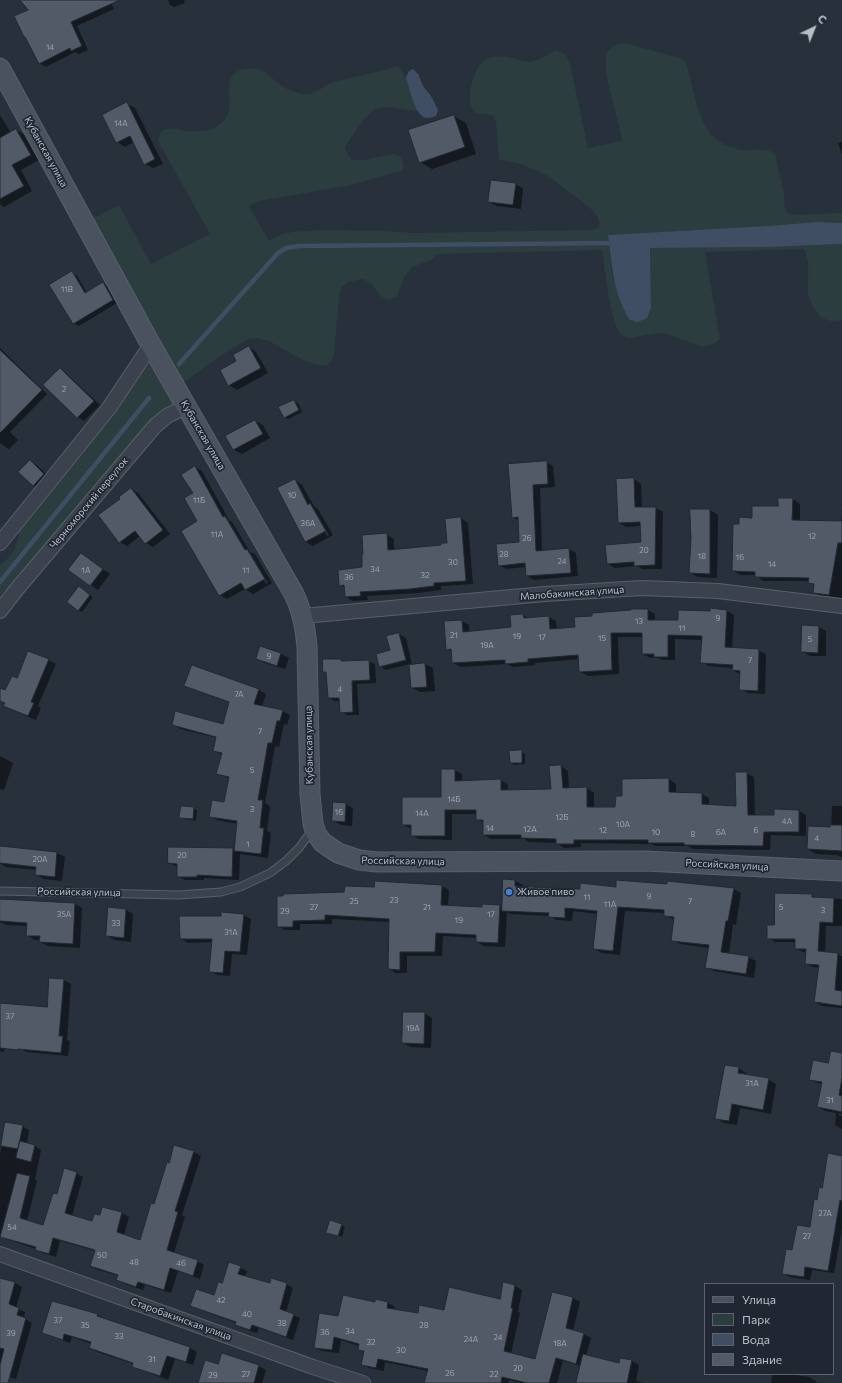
<!DOCTYPE html>
<meta charset="utf-8">
<style>
body{margin:0}
#map{position:relative;width:842px;height:1383px;overflow:hidden;background:#28303c;font-family:Commissioner,sans-serif}
canvas{display:block}
.legend{position:absolute;left:704px;top:1283px;width:130px;height:92px;box-sizing:border-box;background:#202732;border:1px solid #5d636e;margin:0;padding:5px 7px;list-style:none;font-size:12px;color:#b8bdc7}
.legend li{display:flex;align-items:center;gap:8px;height:20px}
.legend b{width:20px;border:1px solid #5d636e}
.north{position:absolute;left:794px;top:8px;width:40px;height:40px;-webkit-text-stroke:3px #202732;paint-order:stroke;rotate:43deg;font-size:11px;font-weight:700;line-height:16px;text-align:center;color:#b8bdc7}
.north::after{content:'';display:block;margin:auto;width:14px;height:18px;background:#b8bdc7;clip-path:polygon(50% 0,100% 100%,50% 72%,0 100%)}
</style>
<div id="map">
<canvas width="842" height="1383"></canvas>
<ul class="legend">
<li><b style="height:5px;background:#4a525f"></b>Улица</li>
<li><b style="height:11px;background:#2b3d3e"></b>Парк</li>
<li><b style="height:11px;background:#404e63"></b>Вода</li>
<li><b style="height:11px;background:#525a67"></b>Здание</li>
</ul>
<div class="north">С</div>
</div>
<script>
const ctx = document.querySelector('canvas').getContext('2d');
ctx.lineJoin = 'round';
function paint(path, color) { ctx.fillStyle = color; ctx.fill(path, 'evenodd'); }
function stroke(path, color, width, dash) { ctx.strokeStyle = color; ctx.lineWidth = width; ctx.lineCap = dash ? 'butt' : 'round'; ctx.setLineDash(dash || []); ctx.stroke(path); }
function drawText(font, color, halo, rows, align = 'center') {
  ctx.font = font + ' Commissioner,sans-serif'; ctx.lineWidth = 3.5; ctx.setLineDash([]); ctx.textBaseline = 'middle'; ctx.strokeStyle = halo; ctx.fillStyle = color; for (const [text, x, y, turn = 0] of rows) {
    ctx.save(); ctx.translate(x, y); ctx.rotate((+turn || 0) * Math.PI / 180); ctx.textAlign = isNaN(turn) ? turn : align; if (halo) ctx.strokeText(text, 0, 0); ctx.fillText(text, 0, 0); ctx.restore();
  }
}
const green = new Path2D(`
 M625,43L680,58L686,62C692,83 697,118 711,134C716,141 729,147 737,149C750,153 763,145 775,154L784,193L785,210L791,215L842,213V223L817,222L767,226L608,235L612,272L625,312L651,308L650,248L768,247L842,244V320L831,321L821,318C816,311 809,302 808,293C807,278 811,263 804,249L705,252L720,339C701,358 680,333 659,333C648,334 638,337 628,338C625,337 622,335 620,333C610,322 605,267 602,250L438,254L431,260L412,267L405,276L397,296L389,300L382,297L372,284L363,279L348,282L341,288L339,299L334,354L332,361L326,366L313,364L301,359L269,341L257,338L248,339L222,355L181,384L89,220L119,205L151,264L210,234L158,141C161,123 174,129 187,131C198,132 210,131 219,125C243,110 214,74 245,69C264,65 271,80 285,88C290,90 297,93 302,94C315,96 323,86 333,82C340,80 347,79 354,77C369,74 384,70 398,66L406,77L413,102L418,111C408,111 399,108 390,107C385,107 378,107 374,110C366,115 350,138 345,147L348,155L352,160H364L394,154L401,157L403,164V170L352,185L264,200L254,203L249,206L269,241L279,235L292,232L322,230L387,231L414,233L592,230L598,228L600,224L597,216L590,208L551,178L536,170L517,163L499,160L496,121L493,115L475,113C469,105 469,97 471,87C478,61 484,53 512,58C518,59 525,62 530,62C536,62 550,53 556,50L565,54L570,64L588,148L622,141C620,122 600,67 607,53C610,46 618,44 625,43Z
 M151,361L175,404L167,410L156,416L0,601V565C16,553 18,544 20,525L146,362Z`);
const water = new Path2D(`
 M413,69L418,74L423,86L431,96L438,110L436,116C433,117 429,118 426,118C414,115 409,87 406,77L409,71Z
 M817,222L842,223V244L768,247L650,248L651,308L647,318L638,322L630,320C613,295 612,264 608,235L767,226Z`);
const shadow = new Path2D(`
 M21,0H110L114,9L77,26L88,50L79,54L75,52L46,67L39,63L29,10Z
 M168,0H184L185,3L174,7L170,5Z
 M127,104L135,108L163,164L153,168L145,164L134,142L125,147L117,142Z
 M0,115L11,133L16,130L25,135L39,160L21,170L32,191L4,207L0,204Z
 M454,116L466,123L476,154L432,169L420,162Z
 M842,142V154L838,143Z
 M515,184L523,188L521,209L497,206L489,202Z
 M72,273L77,276L87,293L103,284L108,286L117,303L79,326L73,323Z
 M249,347L256,352L268,373L237,390L229,385L237,362Z
 M0,348L47,394L10,432L18,440L9,449L0,443Z
 M60,369L66,373L100,405L84,421L78,417L44,385Z
 M294,401L298,403L302,412L288,419L284,417Z
 M255,421L263,425L270,438L242,454L234,450Z
 M30,461L38,466L51,479L41,489L33,485Z
 M546,462L553,466L555,487L540,488L542,552L569,549L576,553L578,576L534,580L527,576L526,567L506,569L499,565L520,543L519,521L513,517Z
 M195,467L202,471L229,520L232,522L250,552L255,554L272,583L253,594L245,589L227,599L220,595L198,521L194,494ZM225,518H227L248,554L247,555ZM247,550L250,552L268,583L266,584Z
 M634,479L641,484L642,508H656L663,512L662,569H642L637,566L615,568L608,564L642,543L641,526L626,527L619,523Z
 M295,480L302,485L314,506L318,509L333,535L313,546L306,542L278,489ZM311,507H313L329,535L327,536Z
 M131,489L138,493L170,534L153,547L146,543L140,536L127,546L120,542L121,499Z
 M793,499L800,504V521L841,522L842,509V600L822,597L814,592L815,585L810,581H763L756,575H741L733,571L740,525L779,508Z
 M710,510L718,515L717,578L698,577L690,573Z
 M461,518L468,523L473,584L441,586V590L418,593L367,596L368,600L353,601L346,597L345,588L340,585L363,568L386,534L394,539V551L442,546L448,544Z
 M82,554L110,574L98,590L70,570Z
 M83,590L93,597L82,612L78,610Z
 M648,610L655,614V621H679L711,612L727,611L734,615L732,648L758,650L766,654L765,694L748,693L740,689L741,675L733,670V668L709,666L701,662L703,640L675,639V660H663L658,658H650L643,654V637H618L619,674L588,676L580,672L579,659L535,663V665L513,667L507,664L461,667L453,663V652L447,649L462,621L469,625V632L512,628L523,615L529,618L549,617L556,621L557,629L576,628Z
 M819,627L826,631V656H810L802,651Z
 M399,634L406,638L412,665L425,664L433,668L435,691L420,692L412,688L410,664L386,670L380,666L391,651Z
 M261,647L281,654L289,658L285,669L265,663L257,658Z
 M48,660L56,664L38,706L41,708L36,720L12,710L5,706L6,704L0,701V689L6,692L17,679Z
 M341,660L344,662L369,661L375,664L376,683L357,684L359,715H347L341,712L340,701H334L328,697L327,673L324,671Z
 M192,666L259,690L266,694L262,706L282,711L290,715L287,725L284,724L279,747L275,746L265,803L270,806L267,831L271,833L268,858L240,854L239,880L204,878V880H185L178,876V867L169,863L217,849V848L235,849L238,824L217,820L210,816L225,803L230,779L217,773L222,755L214,750L217,738L180,729L173,724L224,725L230,703L193,689L185,685Z
 M521,751L525,754V764L514,765L511,763Z
 M0,756L13,763L4,790L0,789Z
 M561,766L568,771L569,789L587,788L594,793V808H616L623,797L669,779L676,784V793L702,794L709,798V806L737,807L746,773L754,777L755,816H775V810L799,811L806,815V836L771,835L770,850L693,849L688,846H656L651,844L581,843V847L564,848L557,843L529,842L524,839H491L484,835V823L477,819V814H452V840L419,839L412,835V829L403,825L442,798L455,770L462,774V782L501,780L508,785V791L552,790L550,767Z
 M345,804L353,808L352,826L341,825L333,821Z
 M832,806H842V857L836,855L816,854L808,849L831,829Z
 M193,808L197,810L196,821L184,819L180,817Z
 M0,847L57,853L65,857L62,881L44,879L36,875L37,870L6,867L0,863Z
 M504,880L515,881L523,885V887L581,890L617,888L733,889L741,893L736,925L733,924L729,954L748,957L756,961L754,978L714,971L706,967L709,948L680,944L672,940L675,920L665,915V913L625,911L620,955L602,953L594,949L598,914L573,911L572,921L557,920L550,916L511,914L507,912L505,947L484,946L477,942V938L443,936L442,956H407V973H396L389,969L390,922L332,919V924H300V930H285L278,926L345,893L375,888L442,886L449,890L448,907L483,908L500,906L503,908Z
 M811,895L816,898L842,899V926H826L825,952L838,954L842,956V1008L822,1006L815,1002L820,968L813,967L806,964L807,953L803,952L796,949V942H775L768,938L775,926Z
 M0,900L75,904L82,908L80,948L48,946L40,942V940H35L27,935L28,926L6,925L0,922Z
 M126,910L133,914L131,942L115,940L107,936Z
 M244,915L251,919L247,955L232,954L230,976L217,975L210,971L212,942L188,943L181,939L222,917Z
 M64,980L71,984L67,1040L70,1041L68,1056L27,1052L19,1048L8,1034L4,1052L0,1051V1004L48,1008Z
 M424,1013L432,1018L431,1048L411,1047L403,1043Z
 M842,1054V1114L839,1113L838,1115L842,1116V1129L835,1125L836,1113L825,1111L818,1107L822,1084L817,1083L810,1079Z
 M738,1068L746,1073V1075L768,1079L776,1084L771,1114L740,1108L737,1125L724,1123L716,1118Z
 M6,1123L22,1126L29,1130L27,1144L34,1145L41,1150L35,1180L37,1181L27,1221L44,1226L58,1195L76,1173L83,1177L72,1216L93,1222L101,1217L103,1208L122,1213L129,1217L124,1235L141,1241L170,1164L194,1152L201,1156L182,1215L185,1217L174,1253L197,1261L204,1265L200,1279L178,1271L171,1293L145,1285L143,1290L125,1284L118,1280L119,1276L98,1270L91,1266L96,1251L60,1241L56,1257L43,1253L36,1249L0,1237V1154Z
 M842,1157V1229L834,1273L812,1270L810,1280L789,1277L783,1273L793,1251L811,1228L818,1201L823,1189Z
 M341,1225L345,1227L342,1237L327,1232Z
 M230,1263L247,1271L245,1277L270,1285L286,1284L293,1288L286,1312L300,1318L293,1340L259,1328L257,1333L242,1328L236,1324V1323L198,1309L192,1306L215,1296L222,1285Z
 M0,1279L15,1283L22,1287L16,1308L25,1312L24,1318L32,1323L16,1379L0,1375Z
 M504,1284L515,1286L522,1290L518,1312L520,1313L511,1354L536,1360L553,1293L573,1298L580,1302L573,1331L584,1334L591,1338L586,1356L620,1364L621,1359L632,1361L639,1365L636,1381L643,1383H577L581,1366L563,1361L557,1383H521L509,1380V1383H439L428,1371L385,1362L384,1371L369,1368L362,1364L365,1353L359,1349V1346L341,1340L339,1353L322,1351L315,1347L339,1317L375,1303H388L395,1307L394,1310L419,1314L445,1311L501,1300Z
 M53,1302L98,1315L105,1320L190,1348L197,1352L193,1365L175,1359L168,1380L141,1370L133,1366L134,1364L97,1352L90,1348L91,1344L72,1337L70,1343L51,1336L43,1332Z
 M223,1354L259,1366L266,1370L262,1383H199L219,1365Z
 M772,1374H796V1375L809,1377L816,1381L815,1382L822,1383H771Z`);
const stream = new Path2D(`
 M179,364L278,253L286,248L299,246L614,243
 M0,582L149,398`);
const building = new Path2D(`
 M20,0H120L71,22L82,46L71,51L70,48L39,64L25,37H24L14,16L28,10Z
 M127,102L155,159L144,165L130,136L116,143L102,115Z
 M454,115L465,147L419,163L408,130Z
 M16,129L31,155L12,165L24,186L0,199V138Z
 M491,180L516,183L513,205L488,202Z
 M72,271L85,293L103,282L113,300L73,324L49,285Z
 M249,346L261,368L228,386L220,370L236,361L233,355Z
 M0,350L42,390L0,433Z
 M60,368L94,401L77,418L43,385Z
 M294,400L299,410L284,418L278,407Z
 M255,420L263,434L233,450L225,436Z
 M30,460L44,474L33,486L18,472Z
 M547,461L548,484L533,485L536,551L569,548L571,573L526,576L525,563L498,566L496,544L519,542L518,517L512,518L508,464Z
 M195,466L223,517L225,516L245,550L247,549L265,579L245,590L241,583L219,596L181,531L197,521L184,498L193,493L181,475Z
 M634,478L635,507H656L655,565L634,566V562L607,564L605,545L641,542L640,522L618,523L616,479Z
 M295,479L308,505L310,503L326,531L305,542L277,488Z
 M131,488L163,530L145,544L135,531L119,543L98,515L120,499L119,497Z
 M778,498H793L792,520L842,521V543H838L829,595L813,593L814,584L808,583L809,578L755,577V572L732,571L733,524H739V517L752,518V506H778Z
 M690,509H710V574L689,573L691,539Z
 M461,517L466,581L434,583V586L410,589L360,592L361,596L345,597L344,585L339,586L338,570L362,567V554H363L362,535L387,533L388,550L441,545V543H447L445,519Z
 M81,553L103,569L90,586L68,570Z
 M79,586L90,595L78,611L67,602Z
 M710,608L727,610L725,647L759,649L758,691L739,690L740,671L732,670L733,665L700,663L702,636L668,635V657H654V654H642V633H611L612,670L579,672L578,655L528,659V662L505,664V660L452,663L451,649L446,650L444,621L462,620L463,632L511,627L510,615L523,614L524,618L549,616L550,629L575,627L574,617L592,616V613L631,610V609H648V620H678V610L710,611Z
 M802,625L819,626L818,653L801,652Z
 M399,633L406,660L379,667L376,654L390,650L386,636Z
 M260,646L281,653L277,666L256,659Z
 M28,651L49,659L31,702L34,703L28,716L3,706L5,703L0,701V688L5,690L12,676L17,678Z
 M323,659H341V661L369,660L370,680L352,681L353,712L340,713L339,698H328L326,672H323Z
 M425,663L427,687L411,688L409,665Z
 M192,665L259,689L254,704L283,710L280,721H277L272,743H268L258,800H263L260,828H264L261,854L234,851L237,821L209,817L212,800L224,802L229,777L216,774L222,753L213,751L216,737L172,725L175,711L223,724L229,702L184,686Z
 M522,750V763H510L509,751Z
 M561,765L563,788L587,787V807H615L616,796H622V779L669,778V792L702,793V804L736,806L735,772H747L748,815H774V809L799,810V832H764L763,846L684,845V843H648V840H574V844H556V839L521,838V835H483V820H476V810H445V836H411V825H402V797H441V769H455V781L501,779V790L551,789L549,766Z
 M333,802L346,803L345,822L332,821Z
 M181,806L194,807L193,819L179,818Z
 M830,825H842V851L807,849L808,826L830,827Z
 M0,846L57,852L55,877L35,875L36,867L0,863Z
 M168,847L233,848L232,877L197,875V877H177V864L168,863Z
 M503,879L515,880V886L550,888L580,889V883L616,887V880L667,884V881L734,888L728,921H726L721,952L749,956L746,974L705,968L709,945L671,941L674,917L664,916V910L618,907L613,951L593,949L597,911L565,908V918L548,917L549,913L502,911Z
 M375,881L442,885L441,905L482,907V904L500,905L498,943L476,942V935L436,933L435,952H400V970L388,969L389,919L325,915V920L293,921V927H277V896H283V894L344,892L345,886L374,887Z
 M775,893L812,894V897L834,898L833,923L820,922L818,951L838,953L835,990L842,991V1006L814,1002L819,965L805,964L806,949H795V939H767V925H774Z
 M0,899L75,903L73,944L39,942L40,936H26L27,923L0,921Z
 M108,907L126,909L124,938L106,936Z
 M221,912L244,914L240,952L225,951L223,973L209,972L212,939H180L179,916H221Z
 M49,978L64,979L59,1036H63L61,1053L18,1049V1050L0,1048V1003L47,1007Z
 M403,1012H425L424,1044L402,1043Z
 M831,1051L842,1053V1078L839,1095L842,1096V1112L817,1107L822,1082L809,1080L813,1060L828,1063Z
 M725,1065L739,1067L738,1073L769,1078L763,1110L732,1104L729,1121L715,1119Z
 M5,1122L23,1125L18,1149L1,1146Z
 M20,1141L35,1145L31,1162L16,1158Z
 M174,1145L194,1151L175,1211L178,1212L167,1250L198,1260L193,1276L170,1268L164,1290L138,1282L136,1287L116,1280L118,1275L90,1266L95,1250L53,1238L49,1254L35,1250L36,1247L0,1237L17,1173L30,1176L20,1218L43,1225L53,1193L57,1194L64,1168L77,1172L65,1213L92,1221L94,1214L100,1215L102,1207L122,1212L117,1232L140,1240L151,1203L154,1204L167,1162L169,1163Z
 M828,1153L842,1156V1201L840,1200L828,1271L805,1267L804,1277L782,1274L786,1249L792,1250L797,1225L810,1227L814,1199L817,1200L819,1187L822,1188Z
 M330,1220L342,1224L338,1236L326,1233Z
 M229,1262L241,1266L238,1274L270,1283L271,1278L287,1283L280,1309L294,1314L286,1337L252,1325L250,1330L235,1325L236,1322L190,1306L196,1289L214,1295L218,1282L222,1283Z
 M0,1278L15,1282L9,1304L19,1308L17,1315L26,1318L8,1383H0V1365L4,1349L0,1348Z
 M503,1282L515,1285L511,1308H513L504,1351L535,1359L552,1292L573,1297L566,1328L584,1333L576,1364L556,1358L549,1383H527L502,1377L501,1383H424L428,1369L378,1359L376,1368L361,1365L364,1351L358,1350L359,1344L334,1337L332,1350L314,1348L319,1313L338,1316L343,1295L375,1302V1299L388,1302L387,1308L418,1313L419,1305L444,1310L449,1287L500,1299Z
 M52,1301L98,1314L97,1316L190,1347L186,1362L167,1356L160,1376L132,1367L133,1363L89,1348L91,1342L64,1334L63,1340L42,1333Z
 M222,1353L259,1365L254,1383H198L205,1360L218,1364Z
 M583,1354L619,1363L620,1358L632,1360L627,1383H576Z`);
const lane = new Path2D(`
 M0,891L179,895L221,892L240,887L270,873L286,861L299,848L313,829`);
const street = new Path2D(`
 M0,543L109,408L151,345
 M0,611L17,589L155,426L167,416L187,406
 M303,616L545,594L642,588L718,591L842,606
 M0,1254L313,1367L363,1383`);
const secondary = new Path2D(`
 M0,68L151,345L294,594C303,614 305,626 307,647L310,794L313,824L316,833L322,842L338,853L359,860L377,862L645,861L842,871`);
const markers = [
 [509,892,4,"#3f7fe0"]
];
const numberNames = [
 ["14",50,47],
 ["14А",121,123],
 ["11В",67,289],
 ["2",64,389],
 ["10",292,495],
 ["11Б",199,500],
 ["36А",308,523],
 ["11А",217,534],
 ["12",812,536],
 ["26",527,538],
 ["20",644,550],
 ["28",504,554],
 ["18",702,556],
 ["16",740,557],
 ["24",562,561],
 ["30",453,562],
 ["14",772,564],
 ["34",375,569],
 ["1А",86,570],
 ["11",246,570],
 ["32",425,575],
 ["36",349,577],
 ["9",718,618],
 ["13",639,621],
 ["11",682,628],
 ["21",454,635],
 ["19",517,636],
 ["17",542,637],
 ["15",602,638],
 ["5",810,639],
 ["19А",487,645],
 ["9",269,656],
 ["7",750,660],
 ["4",340,689],
 ["7А",239,694],
 ["7",260,731],
 ["5",252,770],
 ["14Б",454,799],
 ["3",252,809],
 ["16",339,812],
 ["14А",422,813],
 ["12Б",562,817],
 ["4А",787,821],
 ["10А",623,824],
 ["14",490,828],
 ["12А",530,829],
 ["12",603,830],
 ["6",756,830],
 ["10",656,832],
 ["6А",721,832],
 ["8",693,834],
 ["4",817,838],
 ["1",248,844],
 ["20",182,855],
 ["20А",40,859],
 ["9",649,896],
 ["11",587,897],
 ["23",394,900],
 ["25",354,901],
 ["7",690,901],
 ["11А",610,904],
 ["27",314,907],
 ["21",427,907],
 ["5",781,907],
 ["3",823,910],
 ["29",285,911],
 ["35А",64,914],
 ["17",491,914],
 ["19",459,920],
 ["33",116,923],
 ["31А",231,932],
 ["37",10,1016],
 ["19А",413,1028],
 ["31А",752,1083],
 ["31",830,1100],
 ["27А",825,1213],
 ["54",12,1227],
 ["27",807,1236],
 ["50",102,1255],
 ["48",134,1262],
 ["46",181,1263],
 ["42",221,1300],
 ["40",247,1314],
 ["37",58,1320],
 ["38",282,1323],
 ["35",85,1325],
 ["28",424,1325],
 ["34",350,1331],
 ["36",325,1332],
 ["39",11,1333],
 ["33",119,1336],
 ["24",498,1337],
 ["24А",471,1339],
 ["32",371,1342],
 ["18А",560,1343],
 ["30",401,1350],
 ["31",152,1359],
 ["20",518,1368],
 ["26",450,1373],
 ["27",246,1374],
 ["22",494,1374],
 ["29",213,1375]
];
const streetNames = [
 ["Кубанская улица",46,152,61],
 ["Кубанская улица",203,435,60],
 ["Черноморский переулок",89,503,-50],
 ["Малобакинская улица",572,593,-4],
 ["Кубанская улица",309,745,-91],
 ["Российская улица",403,861,1],
 ["Российская улица",727,865,3],
 ["Российская улица",79,892,1],
 ["Старобакинская улица",181,1319,20]
];
const poiNames = [
 ["Живое пиво",517,892]
];
paint(green, '#2b3d3e');
paint(water, '#404e63');
paint(shadow, '#0007');
stroke(stream, '#404e63', 4.5);
paint(building, '#525a67');
stroke(building, '#222934', 1);
stroke(lane, '#59606a', 9);
stroke(street, '#59606a', 16);
stroke(secondary, '#59606a', 21);
stroke(lane, '#3c424d', 7);
stroke(street, '#3c424d', 14);
stroke(secondary, '#4a525f', 19);
for (const [x, y, r, color] of markers) { const dot = new Path2D(); dot.arc(x, y, r, 0, 2 * Math.PI); ctx.fillStyle = color; ctx.fill(dot); stroke(dot, '#202732', 1.5); }
drawText('8px', '#9ea4af', null, numberNames);
drawText('10px', '#b8bdc7', '#202732', streetNames);
drawText('10px', '#b8bdc7', '#202732', poiNames, 'left');
</script>
